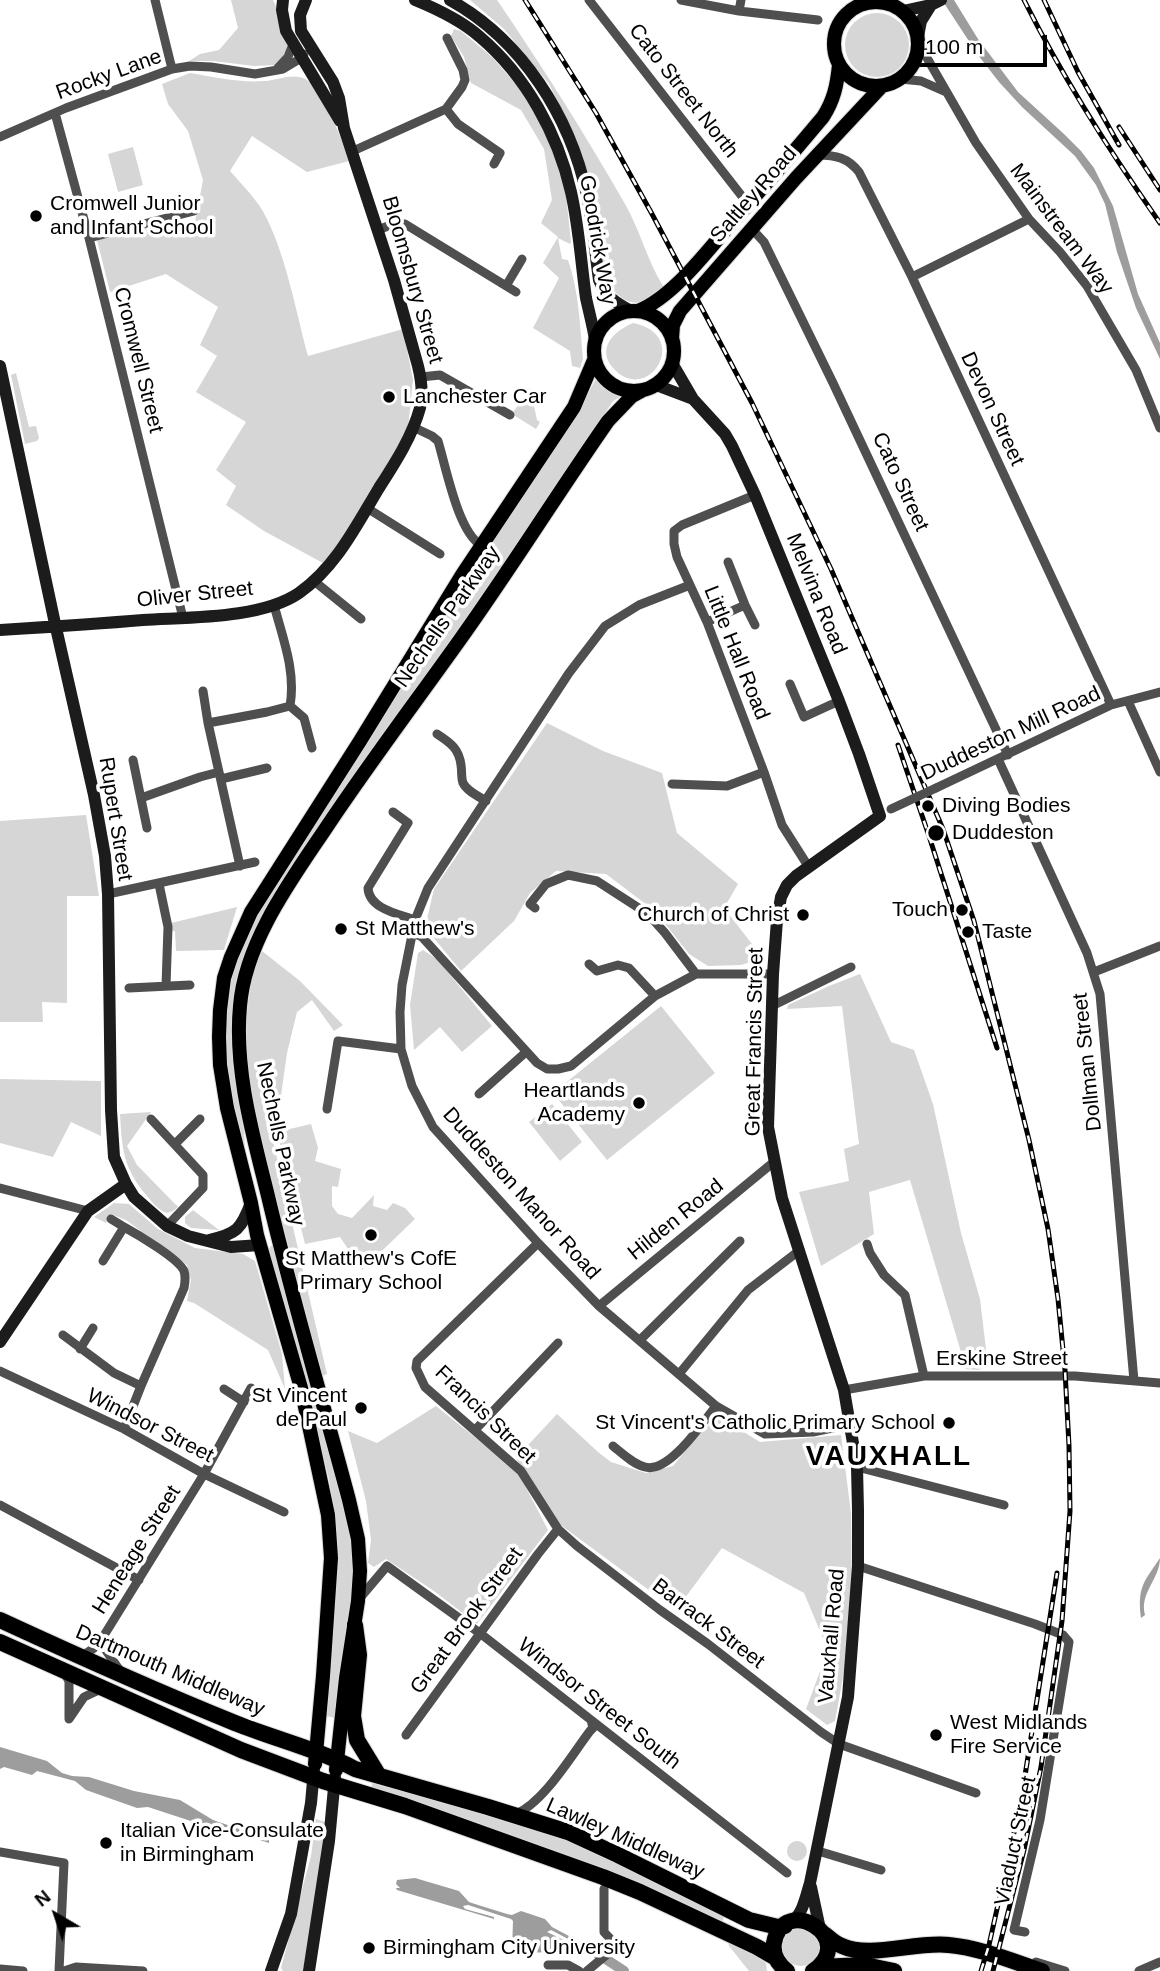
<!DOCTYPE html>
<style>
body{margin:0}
#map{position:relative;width:1160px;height:1971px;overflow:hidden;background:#fff;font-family:Arial,sans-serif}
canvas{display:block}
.north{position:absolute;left:21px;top:1880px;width:70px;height:70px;-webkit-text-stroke:5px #fff;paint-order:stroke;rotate:321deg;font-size:19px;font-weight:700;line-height:28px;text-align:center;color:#000}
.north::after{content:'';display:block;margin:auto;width:24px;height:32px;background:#000;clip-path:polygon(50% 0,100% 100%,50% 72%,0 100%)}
.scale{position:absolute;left:912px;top:35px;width:135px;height:32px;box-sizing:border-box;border:4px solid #000;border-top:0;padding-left:9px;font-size:21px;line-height:24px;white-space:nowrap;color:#000;-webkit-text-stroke:5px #fff;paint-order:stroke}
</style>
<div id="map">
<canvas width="1160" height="1971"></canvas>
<div class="north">N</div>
<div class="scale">100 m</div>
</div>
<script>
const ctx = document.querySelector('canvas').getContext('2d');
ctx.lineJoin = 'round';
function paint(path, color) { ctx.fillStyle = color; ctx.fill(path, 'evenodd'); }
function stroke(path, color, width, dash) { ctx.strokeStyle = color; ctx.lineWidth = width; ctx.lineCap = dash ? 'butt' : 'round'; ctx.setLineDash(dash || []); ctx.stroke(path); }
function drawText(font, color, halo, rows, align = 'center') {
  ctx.font = font + ' Arial,sans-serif'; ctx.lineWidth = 7; ctx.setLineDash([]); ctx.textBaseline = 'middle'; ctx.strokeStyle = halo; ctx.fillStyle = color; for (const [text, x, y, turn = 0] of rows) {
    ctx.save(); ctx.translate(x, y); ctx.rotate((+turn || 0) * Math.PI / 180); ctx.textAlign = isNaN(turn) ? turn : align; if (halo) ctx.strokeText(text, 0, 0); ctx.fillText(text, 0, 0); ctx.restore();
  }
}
const green = new Path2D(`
 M231,0H273C277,7 278,14 280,22C287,43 293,48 276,65L254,66L213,61H189L200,54L219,50L238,28Z
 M470,0H497C542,66 585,134 625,204C640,230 647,260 663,286C641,316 614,302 604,272L590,189L576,139L549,84L504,29Z
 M845 45a32 32 0 1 1 64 0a32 32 0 1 1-64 0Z
 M454,29L461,31L492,57L529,99L558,156L566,195L571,242L570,244L558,238L562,259L568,260C579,291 580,327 583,359L580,368L572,366L570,351L533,328L559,278L543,263L558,237L541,223L552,200L544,149L521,110L471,83L464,57L451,36Z
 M190,73C214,77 240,83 265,81C279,80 294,72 307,80C326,93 341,139 349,161L307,172L252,136L230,171C243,186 258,200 267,219C287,260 296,312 308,356L403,329L413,380L408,428L401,442L338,545L323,563L264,531L226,505L236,486L216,470L246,422L196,392L217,356L200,345L218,307L166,274L110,292L97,240L146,228L154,234L195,222L203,180L188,131L168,104L162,84Z
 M133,147L143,185L118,192L108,154Z
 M633,323C693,335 648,407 613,368C596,348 614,331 633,323Z
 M16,373L29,427L36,426L39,438L37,441L25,444L11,375Z
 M596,379L610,392L620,397L613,401L245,959L243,1112L245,1151L228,1084L224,1028L231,971L246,934L268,894L479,559L582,404Z
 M530,388L537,420L540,422L536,429L512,414Z
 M547,723L603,751L662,773L677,833L738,884L724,908L763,958L741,965L708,966L689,954L655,911L606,874L556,871L530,893L514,921L461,971L428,931L427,919L434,889Z
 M86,815L99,896H67V1003L42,1002L43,1022H0V821Z
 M237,907L224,950L176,951L175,931H171V923Z
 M423,950L438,960L492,1026L462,1052L440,1027L414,1050L410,1005L418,953Z
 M262,951L300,981L343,1025L334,1031L312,1000L297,1012L287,1053L277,1124L270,1128L327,1374L322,1376L253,1109L245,1050V1022L252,976Z
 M860,974L891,1042L914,1050L933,1104L961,1233L980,1299L988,1366L978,1370L966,1369L910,1180L869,1192L874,1234L821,1266L799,1192L849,1181L844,1149L859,1144L842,1006L787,1009L788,1005L829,986Z
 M661,1006L715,1073L607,1160L553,1093Z
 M0,1079L101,1081V1136L71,1122L53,1157L0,1143Z
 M552,1104L582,1142L560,1161L529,1122Z
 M151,1112L127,1146L137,1165L178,1207L173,1211L167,1213C158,1210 153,1203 147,1196C123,1168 122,1149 120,1114Z
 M311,1124L318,1148L315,1161L341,1169L338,1187L332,1186V1206L338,1214L352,1218L374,1195L373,1206L387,1210L393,1203L405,1208L415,1219L362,1270L340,1237L305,1244L277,1132Z
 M114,1203L129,1204L158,1229L195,1248L243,1254L255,1261L282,1354L285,1389L268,1350L194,1303L187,1301L191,1280L187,1265L126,1220L111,1214L106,1223L94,1217Z
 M193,1210L219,1230L191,1228L185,1223V1217Z
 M276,1244L346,1503L353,1552L354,1581L335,1718L322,1715L334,1516L329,1479L268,1250L271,1246Z
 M436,1406L518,1472L548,1530L477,1624L434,1591L386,1559L374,1567L368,1563L371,1540L366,1501L348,1431L377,1443Z
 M557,1414L598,1452L611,1462L646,1473L673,1466L696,1438L718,1416L760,1442L841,1435L851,1513L852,1600L847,1655L835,1721L827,1725L806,1709L828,1650L804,1593L722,1548L676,1610L558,1523L516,1458Z
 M372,1783C430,1800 489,1812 546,1832C608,1854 666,1886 724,1917L721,1925L452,1814L372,1788Z
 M316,1819L325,1822L321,1865L303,1971H283L281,1968L311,1856Z
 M787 1851a10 10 0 1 1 20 0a10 10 0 1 1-20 0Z
 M782 1947a19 19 0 1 1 38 0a19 19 0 1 1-38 0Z
 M728,1943L755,1955L766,1963L767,1971H749L729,1946Z`);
const water = new Path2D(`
 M942,0H954L978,39L1018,92L1064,134L1081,151L1094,168L1113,206L1138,294L1160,343V359L1136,308L1117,252L1105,204L1096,185L1075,156L1022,107L999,82L978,55Z
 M1160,1558C1160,1579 1139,1593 1145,1615L1141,1618C1137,1587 1144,1582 1160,1558Z
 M0,1747L47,1761L62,1773L72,1776L89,1777L134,1791L180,1800L213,1820L269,1839V1843L213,1825H203L148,1807L137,1808L86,1790L75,1781L37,1771L32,1775L4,1767L0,1769Z
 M415,1878L459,1891L469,1902L475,1904L507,1914L512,1915L521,1911L545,1919L552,1927L597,1951L593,1952L551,1930L547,1932L572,1944L569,1951L527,1953L512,1951L513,1921L511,1919L468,1905L463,1906L465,1909L494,1917V1919L397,1890L396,1888H400L396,1884L397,1880Z`);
const canal = new Path2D(`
 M586,1946L624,1971`);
const street = new Path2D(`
 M155,0L172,69
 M589,0L748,204
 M681,0L739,11L818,20
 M739,11L741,0
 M919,44L976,143L1029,219L1060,252L1087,286L1136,370L1160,428
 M276,70L288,57L293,44
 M900,79L921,81L946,92
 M446,109L458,124L500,153L494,164
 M55,113L89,238L183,618
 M0,137L66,108L172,69L190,66L211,67L255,74L283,69L303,57L304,54
 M353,151L446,109L462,87L465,80L463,70L447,38
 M818,155C836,155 848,158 859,172L912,277L1111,705
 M752,229L764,242L833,383L1008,755
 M378,230L393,224H405L516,292
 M89,238L194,211
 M912,277L1029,219
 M506,286L522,259
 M421,377L440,375L510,415
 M413,427L432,436L438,441C446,467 458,532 481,545
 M755,495L682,525L674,531V544L677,557L707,622L764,772L782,825L808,866
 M367,508L440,554
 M314,581L361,619
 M690,585L639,605L605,626L569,673L428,888L415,920L402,985L400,1012L401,1049L412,1086L433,1127L538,1243L599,1306L716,1406L765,1434L813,1432L851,1424
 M274,605C283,639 296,671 290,706
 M745,605L755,625
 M707,622L745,605L728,562
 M790,684L804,717L839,701
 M203,691L208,723
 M1128,701L1160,772
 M290,706L304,718L312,748
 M437,734C451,743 459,749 461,765C462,771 461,778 463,783C467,791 478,796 486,801
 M998,759L1087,953L1100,994L1134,1381
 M133,760L147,828
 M221,779L267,768
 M672,784L727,786L764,772
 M936,788L1111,705L1160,692
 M141,798L200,777L219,772
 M393,812L408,823L368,888C369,909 399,914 415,920
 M240,866L208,723L267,712L290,706
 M159,884L168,927L166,986
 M108,894L255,862
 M535,908L530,904L546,884L568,875L597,881L648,914L665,933L696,974
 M413,933L422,937L537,1063L547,1069H558L571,1066L655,996L696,974H773
 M589,964L597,971L618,965L629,968L655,996
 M1094,972L1160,946
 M129,988L190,985
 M772,1006L851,967
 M479,1094L526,1052
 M327,1109L338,1041L401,1049
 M151,1119L203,1175V1188L167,1226
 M175,1144L200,1119
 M0,1188L88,1211
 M111,1219L124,1227
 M538,1243L417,1361L416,1368L425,1387L521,1471L558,1529L577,1546L660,1610L708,1644L821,1732L839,1744L976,1793
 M867,1244L870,1253L884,1275L905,1295L924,1376
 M103,1261L124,1227C137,1234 179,1259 184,1271C186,1277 185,1283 184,1288L141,1386L124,1429
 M599,1306L775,1161
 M63,1335L114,1373L141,1386
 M640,1340L740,1241
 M80,1349L93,1328
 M0,1371L124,1429L204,1474L284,1512
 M679,1374L748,1290L800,1250
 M224,1389L244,1402
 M844,1390L924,1376H1075L1160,1383
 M475,1430L558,1343
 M613,1446C623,1454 633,1464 645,1467C669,1474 703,1422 716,1406
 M857,1467L1004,1505
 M0,1505L139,1580
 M858,1566L1035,1624L1063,1635L1069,1642L1040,1820L1014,1930L1025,1932
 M359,1599L387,1566L481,1634L787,1873
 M100,1642L121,1672
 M81,1657L94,1648L103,1637L204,1474L251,1388
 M65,1674L69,1681V1719L84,1697L101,1689
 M406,1735L538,1554L558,1529
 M516,1814C544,1802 571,1756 590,1731L593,1728L591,1720
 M818,1851L881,1870
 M0,1852L64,1863L59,1971
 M1036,1962L1065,1971
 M548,1965H568L579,1971
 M0,1969L23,1971
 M64,1971L76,1967L143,1971
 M587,1971L617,1946L604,1932V1889
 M1139,1971L1160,1962`);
const secondary = new Path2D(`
 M283,0L282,10L286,31L340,121
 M415,0C437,9 462,21 480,37C526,76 558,134 571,192C579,227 581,263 586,298C589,312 593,326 595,340
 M450,0C522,40 570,116 587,195C593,223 595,252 599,280C605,296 616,303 631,311
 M903,11L931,5L941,0
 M918,37L921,21L931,5
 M672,363L693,399L725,434L732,446L755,495L839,701L859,754L880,816L796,876L787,885L781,897L777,920L773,974L768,1127L782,1198L844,1390L857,1467L858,1510V1566L848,1697L810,1883C806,1896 803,1913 792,1922
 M0,366L54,619L94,795L105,856L108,894L111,1110L114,1157L126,1184L134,1197L167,1226L188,1236L231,1247L260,1245
 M656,385L693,399
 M0,630C48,627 96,624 143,620C189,617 261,619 299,593C336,567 356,526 379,488C395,463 412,437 420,408C423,395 421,378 418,366L394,280L344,128L339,98L333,82L301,31L300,15L306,0
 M209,1240C237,1234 241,1229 251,1203
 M0,1342L88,1211L126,1184
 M811,1887L820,1929
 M271,1971L291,1914L311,1803L314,1770
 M309,1971L329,1841L335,1777`);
const primary = new Path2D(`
 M834 44a42 42 0 1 1 84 0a42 42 0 1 1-84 0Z
 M638,311C672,297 704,255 728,227C760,191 792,154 823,117C834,100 837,85 839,65
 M594 351a40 40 0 1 1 80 0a40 40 0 1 1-80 0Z
 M672,339L673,325L680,311L796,178L882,86
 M315,1764L323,1676L331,1558L328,1515L301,1388L257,1235L251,1203L227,1108L220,1065L219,1037L220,1010L224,978L231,957L251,912L360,741L462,575L574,407L594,360
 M336,1770L346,1678L358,1601L360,1571L358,1539L349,1500C322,1399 292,1298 268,1196C253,1135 234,1070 240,1006C245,942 291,880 326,828C368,765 414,704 459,641C510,570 557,494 608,421L632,396L643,390`);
const highway = new Path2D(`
 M0,1620C78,1656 156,1691 235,1723C275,1739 317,1749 355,1769L488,1807L568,1832L618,1855L749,1920L778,1927L785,1926
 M355,1625L359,1655L353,1716L357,1740L379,1776
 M0,1642L241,1750L323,1781L405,1806L603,1877L640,1892L757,1947L776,1958
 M824,1934C830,1938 835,1944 842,1946C870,1959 916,1941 949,1945C980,1948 1012,1961 1042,1971
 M819,1967L865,1965L894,1971
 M787,1971C778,1964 772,1955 774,1943C783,1892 860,1939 813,1971`);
const rail = new Path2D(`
 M525,0L596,113L652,214L752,403L831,569L943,829L974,921L1029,1140L1048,1229L1058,1299L1065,1370L1069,1446L1070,1511L1062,1621L1041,1767L1024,1850L993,1971
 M1024,0C1063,78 1110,152 1160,223
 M1044,0L1078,72L1119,145
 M1119,127L1160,190
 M898,745L929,836L997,1048
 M981,1971L989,1945L1021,1801L1057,1573`);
const streetBridge = new Path2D(`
 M891,809L936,788`);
const markers = [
 [36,216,7,"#000"],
 [389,397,7,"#000"],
 [928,806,7,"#000"],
 [936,833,9,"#000"],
 [962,910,7,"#000"],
 [803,915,7,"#000"],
 [341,929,7,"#000"],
 [968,932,7,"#000"],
 [639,1103,7,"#000"],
 [371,1235,7,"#000"],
 [361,1408,7,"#000"],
 [949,1423,7,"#000"],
 [936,1735,7,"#000"],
 [106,1843,7,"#000"],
 [369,1948,7,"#000"]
];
const streetNames = [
 ["Rocky Lane",109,75,-20],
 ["Cato Street North",683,91,52],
 ["Saltley Road",754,195,-49],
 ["Mainstream Way",1061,229,53],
 ["Goodrick Way",597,240,80],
 ["Bloomsbury Street",412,280,74],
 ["Cromwell Street",138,360,76],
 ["Devon Street",992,409,65],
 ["Cato Street",900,482,65],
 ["Melvina Road",816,594,68],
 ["Oliver Street",195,595,-6],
 ["Nechells Parkway",448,617,-55],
 ["Little Hall Road",736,653,68],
 ["Duddeston Mill Road",1011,734,-25],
 ["Rupert Street",115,819,81],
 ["Great Francis Street",755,1042,-89],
 ["Dollman Street",1088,1062,-96],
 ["Nechells Parkway",280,1144,78],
 ["Duddeston Manor Road",521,1194,48],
 ["Hilden Road",676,1220,-39],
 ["Erskine Street",1002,1359],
 ["Francis Street",485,1415,44],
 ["Windsor Street",150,1426,27],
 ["Heneage Street",137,1550,-58],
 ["Great Brook Street",467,1621,-54],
 ["Barrack Street",708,1624,37],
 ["Vauxhall Road",832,1636,-85],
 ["Dartmouth Middleway",170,1671,23],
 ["Windsor Street South",599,1704,38],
 ["Lawley Middleway",625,1839,24],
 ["Viaduct Street",1016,1841,-78]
];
const poiNames = [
 ["Cromwell Junior",50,204],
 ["and Infant School",50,228],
 ["Lanchester Car",403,397],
 ["Diving Bodies",942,806],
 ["Duddeston",952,833],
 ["Touch",948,910,"right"],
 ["Church of Christ",789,915,"right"],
 ["St Matthew's",355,929],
 ["Taste",982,932],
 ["Heartlands",625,1091,"right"],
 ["Academy",625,1115,"right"],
 ["St Matthew's CofE",371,1259,"center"],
 ["Primary School",371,1283,"center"],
 ["St Vincent",347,1396,"right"],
 ["de Paul",347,1420,"right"],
 ["St Vincent's Catholic Primary School",935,1423,"right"],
 ["West Midlands",950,1723],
 ["Fire Service",950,1747],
 ["Italian Vice-Consulate",120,1831],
 ["in Birmingham",120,1855],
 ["Birmingham City University",383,1948]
];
const districtNames = [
 ["VAUXHALL",889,1457]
];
paint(green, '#d6d6d6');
paint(water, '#9d9d9d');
stroke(canal, '#9d9d9d', 10);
stroke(primary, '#dbdbdb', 16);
stroke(highway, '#dbdbdb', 18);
stroke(street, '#4f4f4f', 9);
stroke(secondary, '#1c1c1c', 12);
stroke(primary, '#000', 14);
stroke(highway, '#000', 16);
stroke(rail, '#000', 5);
stroke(rail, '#fff', 2.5, [8]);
stroke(streetBridge, '#4f4f4f', 9);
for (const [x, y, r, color] of markers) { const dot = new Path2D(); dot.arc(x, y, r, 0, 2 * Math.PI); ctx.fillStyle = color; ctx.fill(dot); stroke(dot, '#fff', 2.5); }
drawText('21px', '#000', '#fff', streetNames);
drawText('21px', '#000', '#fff', poiNames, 'left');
ctx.letterSpacing = '2px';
drawText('bold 28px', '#000', '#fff', districtNames);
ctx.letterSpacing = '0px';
</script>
